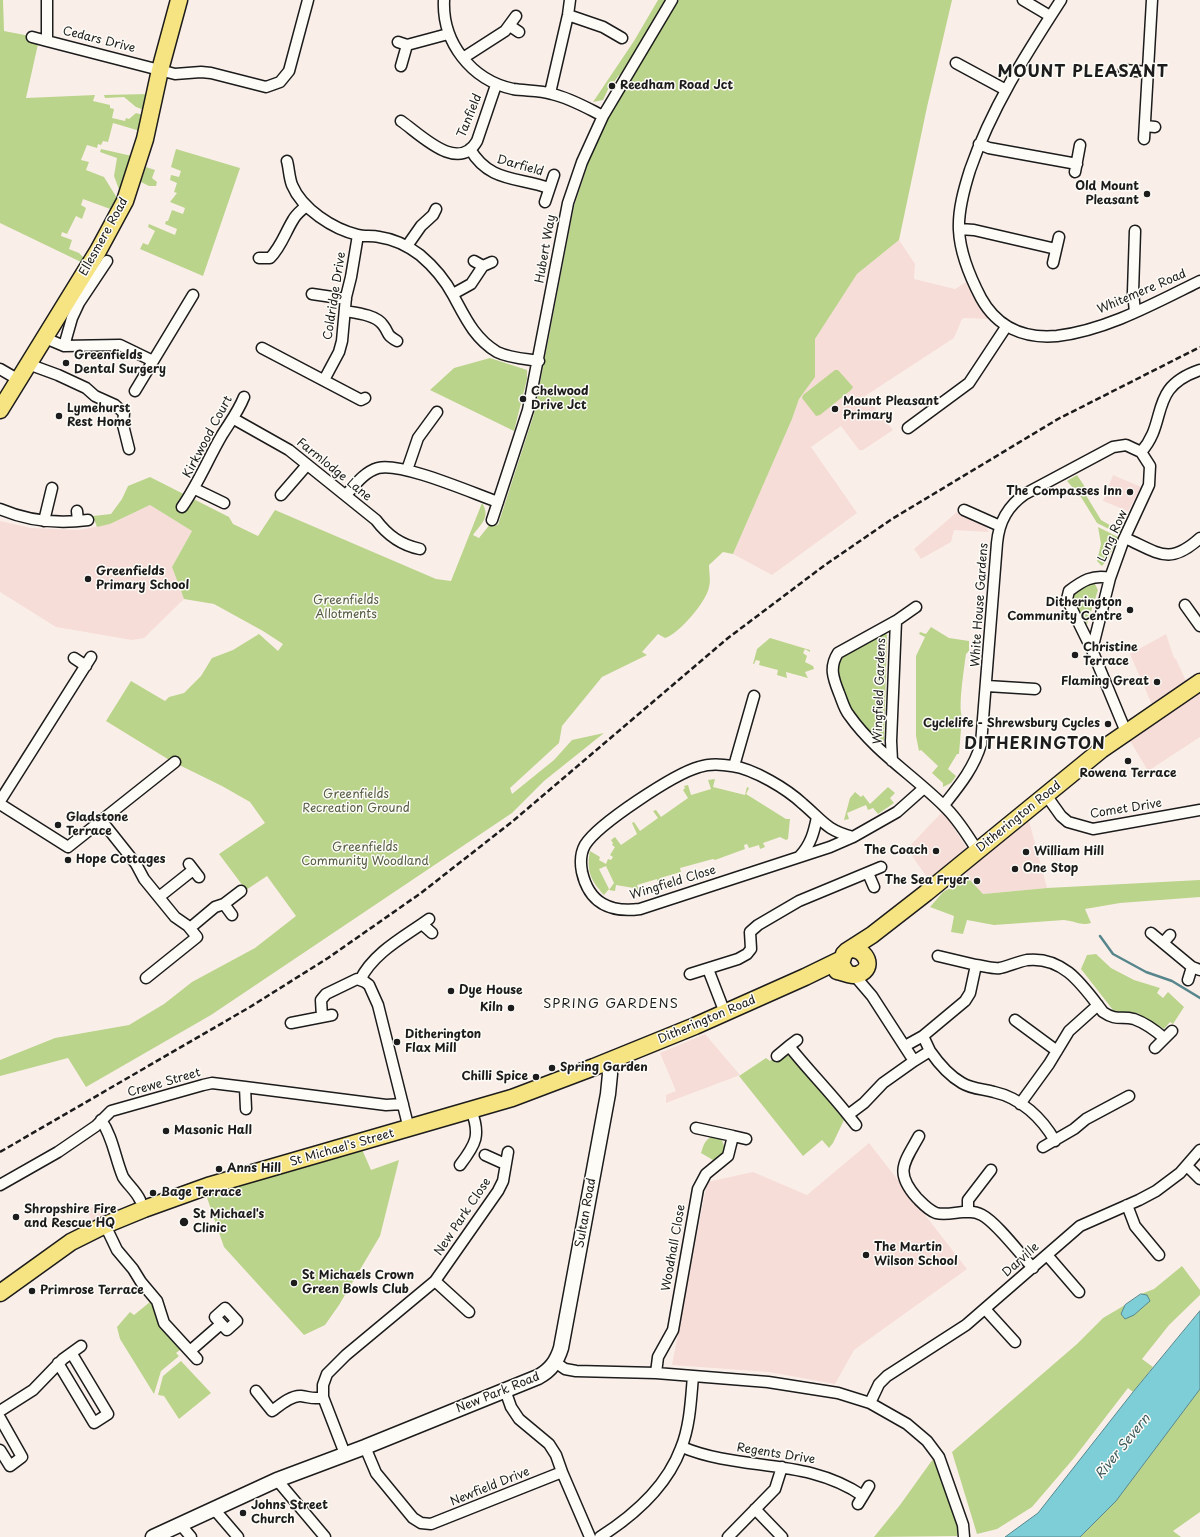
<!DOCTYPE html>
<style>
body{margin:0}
canvas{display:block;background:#faeee9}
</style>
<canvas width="1200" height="1537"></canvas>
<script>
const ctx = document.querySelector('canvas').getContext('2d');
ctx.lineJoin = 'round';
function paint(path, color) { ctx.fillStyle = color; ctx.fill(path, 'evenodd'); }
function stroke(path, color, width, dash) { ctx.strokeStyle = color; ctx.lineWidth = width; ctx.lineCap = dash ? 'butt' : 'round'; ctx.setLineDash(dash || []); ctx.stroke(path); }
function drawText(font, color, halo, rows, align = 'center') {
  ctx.font = font + ' "Playpen Sans",sans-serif'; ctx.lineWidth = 3; ctx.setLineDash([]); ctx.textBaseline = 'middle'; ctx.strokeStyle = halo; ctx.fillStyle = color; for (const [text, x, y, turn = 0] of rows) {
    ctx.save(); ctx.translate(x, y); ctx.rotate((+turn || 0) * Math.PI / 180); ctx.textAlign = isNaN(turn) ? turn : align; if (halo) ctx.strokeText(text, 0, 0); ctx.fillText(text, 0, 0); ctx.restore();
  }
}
const built = new Path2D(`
 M899,240L915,264L914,279L955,289L968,281L988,319L964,318L962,319L954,338L865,396L893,430L863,450H859L841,426L811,447L857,513L772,575L733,554L792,419L799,399L815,377V339L857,274Z
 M1113,475L1141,487L1128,511L1103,501Z
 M150,505L192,531L172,567L184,599L144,638L132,640L56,627L0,592V521L31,528L79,530L110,524Z
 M957,512L983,523L989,532L954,530L951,542L921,559L914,549Z
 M1166,634L1174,658L1176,659L1186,681L1152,705L1130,654Z
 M1198,691L1200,694V737L1148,771L1129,739Z
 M943,811L966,847L958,856L929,880L907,849Z
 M1029,821L1047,888L983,894L968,878L965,870L1023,823Z
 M705,1034L740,1075L666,1103V1095L676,1091L660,1053Z
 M869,1143L967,1269L854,1350L835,1384L769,1372L672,1365L707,1182L753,1172L807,1195Z
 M101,1203L108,1217L94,1225L87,1210Z`);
const green = new Path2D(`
 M0,0H3L4,31L30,36L29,42L38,44L26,98L95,95L93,101L110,105V108L114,109L112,118L125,121L126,118L129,119L136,113L143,115L140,131L113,123L108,142L103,141L101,145L98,144L97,148L87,145L81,160L89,162L86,170L104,177L117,198L113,210L83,199L81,205L86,208L82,219L76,216L67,234L62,232L61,236L72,240L69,249L79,253L84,258L81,262L0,223Z
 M658,0H666L621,76L619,75L614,82L612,81L603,100L593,102L634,41Z
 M679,0H952L927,107L899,240L857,274L815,339V377L799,399L792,419L733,554L723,552L709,565C709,572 711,581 709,587C707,601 679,634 665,638L658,634L642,652L647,655L602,677L562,726L559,743L510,788L512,794L554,760L572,740L604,733L544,781L512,813L211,1015L86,1087L68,1058L0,1076V1060L55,1038L129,1025L164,1004L192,982L255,948L296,916L267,876L246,890L219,854L265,823L250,802L222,786L171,761L106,721L131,681L165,701L169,697L184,693L201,676L212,658L233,650L259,634L278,651L283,644L263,631L214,604L184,599L172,567L192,531L150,505L110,524L97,527L93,516L111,514L122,499L128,486L150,477L229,517L233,524L258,536L275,510L436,579L451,581L482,503C491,517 481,524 473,535L479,538L491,523L498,525L534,414L574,206L588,164L606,120Z
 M148,94L144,110L136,107L124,97L105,98L104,95Z
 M101,149L132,156L120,192L114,176L117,158L100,152Z
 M176,149L240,168L203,276L140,249L143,243L148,245L155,231L148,227L149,224L175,235L177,229L165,224L166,221H168L172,210L183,214L185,208L170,202L177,193L174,192L177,183L170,180L171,175L179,177L181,171L171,167Z
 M146,167L155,170L152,178L157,182L156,186H149L141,182Z
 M490,358L527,370V379L514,431L430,390L454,368Z
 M835,370H838L853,387L851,390L820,415L816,416L802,398L803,395Z
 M1077,475L1085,487L1084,492L1101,520L1120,531L1119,534L1097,523L1081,497L1067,481Z
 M1098,527L1118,537L1109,557L1102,566L1097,561L1101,544Z
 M1090,582L1095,584L1098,590L1087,624L1082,623C1072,599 1065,597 1090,582Z
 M931,627L949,638L969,641V651L966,654C964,669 958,707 962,717L959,754H957L948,769L956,776L951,783L943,787V783L932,773L938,766L921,750L919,751L916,736V656L925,637L919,634L920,632L926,634Z
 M885,632L887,635L884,740L882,744L877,742L853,715L836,675V665L841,657Z
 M770,638L810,650V652L805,649L803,653L807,656L805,662L813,666L814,669L805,672L808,678L786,672L787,678L777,675L778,670L759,665L760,661L756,660L754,664H753L757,649Z
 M715,779L713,787L745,795L747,787L749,788L746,794L786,819H790L788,839L786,840L780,837L763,843L765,847L760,849L759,845L749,848L747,844L744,845L745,849L715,860L713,859L680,868L681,872L660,878L662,883L659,884L657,879L637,885L640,894H633L634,888L616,885L615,891L609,890L614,883L606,866L599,869L609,889L604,895C591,881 586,870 590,851L600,857L599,860L606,864L608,859L611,860L613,857L610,855L615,847L612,845L613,843L611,840L615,837L621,845L637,834L632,823L634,822L640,831L658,818L653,811L656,810L661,817L688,798L683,790L685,788L684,786L688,785L691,795L711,789L708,780Z
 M888,787L895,793L890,798L894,803L878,814L873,808L868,810L866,805L847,813L849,819L844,820L850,798L855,792L861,797L863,795L870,804Z
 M968,878L983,894L1047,888L1200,880V897L1120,903L1085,909L1091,923C1081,926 1075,921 1064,920L994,925L967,920L963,934L951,932L954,916L930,907L943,892Z
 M1096,954L1111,968L1134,980L1160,988L1157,993L1163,998L1168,992L1184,1007L1173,1024L1170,1022L1164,1029L1139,1014L1132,1012L1122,1013L1113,1010L1081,969L1087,955Z
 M788,1055L822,1092L844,1120L833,1143L829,1148L822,1140L803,1156L739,1076L766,1058L770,1061L773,1059L776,1063Z
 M715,1136L721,1138L725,1148L721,1157L713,1160L701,1153C704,1144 705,1138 715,1136Z
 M361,1147L371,1170L399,1160L380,1236L339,1305L325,1325L304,1335L224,1247L205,1192Z
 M1182,1266L1200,1290V1295L1169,1325L1142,1359L1153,1367L1133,1392L1128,1388L1074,1458L1032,1507L997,1529L977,1534L952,1452L1077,1344L1103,1318L1125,1305L1121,1314L1125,1319L1147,1295L1141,1294L1154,1289Z
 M150,1302L156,1312L159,1325L180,1350L176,1353L179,1356L161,1371L154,1394L120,1339L117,1327L130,1312L134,1315Z
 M181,1361L211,1393L179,1419L164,1396L158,1395L163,1376Z
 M1200,1389V1512L1173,1531L1181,1537H1080L1116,1501Z
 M933,1459L956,1521L958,1529L957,1536L874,1537L900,1505Z`);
const water = new Path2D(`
 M1141,1294L1147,1295L1150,1301L1134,1315L1125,1319L1121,1314L1125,1305Z
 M1200,1311V1389L1116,1501L1080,1537H1005L1038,1513L1133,1392Z`);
const stream = new Path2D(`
 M1100,936L1113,954L1146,972L1172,981L1200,998`);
const street = new Path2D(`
 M47,0V41L175,74L201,72L211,73L266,87L280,82L289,71L308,0
 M444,0C442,42 471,80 513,89C526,91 540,90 552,94C570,98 587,108 603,116
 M1023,0L1050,16
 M1061,0C1026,54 991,109 970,170C964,189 958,210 959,230C960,253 970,277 981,298C997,327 1024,339 1057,336C1107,330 1155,303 1200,281
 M568,15L603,27L622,38
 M510,26L519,32
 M32,37L47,41
 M398,42L407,45L448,34
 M463,58L505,31L516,16
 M956,63L1006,90
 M401,66L407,45
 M1124,70L1148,72
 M550,93L568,15L570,0
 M401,121C420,134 458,174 477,141L496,85
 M1145,126L1155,127
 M1144,139L1152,0
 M979,144L989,148L1077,164
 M470,149C489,182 517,177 549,188
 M287,161C289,168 289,177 292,185C302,209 333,229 358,235C364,237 372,235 379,237C394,239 408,246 420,255C433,266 445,280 453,295C465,317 474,338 497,352C509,358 526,359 539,361
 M1075,172L1080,145
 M545,202L554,175
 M959,229L974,230L1056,249
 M1135,231L1133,292L1135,312
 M407,246L421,226L433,215L436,209
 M259,258H270C281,247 285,233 293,220C296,214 302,210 306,206
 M474,261L483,266
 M1053,263L1059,237
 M312,294L346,299
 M453,294L471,284L483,266L492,262
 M345,311C357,313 376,315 383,325C390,334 385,334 397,341
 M45,338L64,346L120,345L153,361
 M64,346L72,318L79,303L107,261
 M262,348L361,400L365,398
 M28,364L58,375L86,388L95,396L115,405L124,413L123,425L129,449
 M0,369L19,380
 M324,380L339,352L342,341L346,297L351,277L358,235
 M135,391L193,295
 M234,419L289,450L376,520C388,536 401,545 420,549
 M908,428L969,383L1006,327
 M407,470L418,438L437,412
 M195,489L224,503
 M281,495L307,465
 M346,495C355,485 364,472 378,468C402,462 472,493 498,502
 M182,507C198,484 208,459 222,435C230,422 238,412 244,397
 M0,509C28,521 58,524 88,520
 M964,510L1000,526
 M77,511L78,521
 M492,520L528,410L568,203L582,162L603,116L672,0
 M44,521L52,488
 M1125,538C1159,553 1169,566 1200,538
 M1185,605L1200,626
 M896,621L916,607
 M1092,650L1067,599L1069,591C1082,581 1093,574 1110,578
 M74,658L86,666
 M987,686L1035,689
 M1126,732L1092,650L1110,578L1124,539L1149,485L1150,466L1141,452C1169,421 1147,388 1200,370
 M892,761L891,741L896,621L838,653C829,667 833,678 839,693C842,700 844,709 849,715C875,752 913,775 944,806C958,819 967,835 977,850
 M734,766L754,696
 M1046,795L1061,816L1068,822L1093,829L1200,810
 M0,801L91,657
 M0,804L68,847L175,762
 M944,805C959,786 974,768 981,744L997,543C999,521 1008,506 1025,494L1113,447L1126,445L1141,452
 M101,820L136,864L144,879L175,917L188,926L197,937L146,978
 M853,837L830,847L640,909C610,913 589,903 582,872C580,862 580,854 585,845C598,824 674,774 699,767C710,763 721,764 732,766C754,769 787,789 803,804C823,821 826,830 853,837L897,812L924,788
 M800,856C811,844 814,832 817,817
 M189,864L199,877
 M868,873L874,887
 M159,897L193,870
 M224,904L232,915
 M422,924L432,933
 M190,928L215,907L224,904L241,891
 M1151,933L1192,967L1200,970
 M1163,943L1170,935
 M976,965C984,966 992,969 1000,968C1009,966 1017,962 1027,960C1064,956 1083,986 1103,1012C1116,1021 1121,1016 1134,1019C1145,1023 1156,1031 1164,1038
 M708,969L725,1013
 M690,974L738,959L747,954L751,949L750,932L758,925L799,901L881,867
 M854,975L872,996L914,1061L930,1051C939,1064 948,1075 962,1083C972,1089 983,1089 994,1092C1021,1098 1042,1118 1055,1141
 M360,980C374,952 404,937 429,919
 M1188,980L1192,967
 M322,1017L321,1000L326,994L357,979L365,982L369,985L378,1005L409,1129
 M1015,1020L1057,1051
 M291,1023L332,1015
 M923,1036L965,1001L970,993L976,965L938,956
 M797,1040L789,1046C808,1070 829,1091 848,1115L864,1103L883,1083L914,1061
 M905,1046L923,1036L930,1051
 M1155,1048L1172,1031
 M777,1056L789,1046
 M245,1087L246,1109
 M1020,1104L1049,1064L1069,1031L1098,1005
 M848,1115L856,1125
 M101,1120C113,1137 115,1158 123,1177C128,1185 136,1191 140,1200
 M733,1136L746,1139
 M919,1136C904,1163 894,1172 917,1198C923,1204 928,1210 936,1213C950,1217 967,1207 982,1215C997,1223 1020,1254 1033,1268
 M1043,1147L1074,1129L1086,1119L1129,1096
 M485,1155L505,1164
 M460,1165C476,1144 481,1135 471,1110
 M1187,1166L1200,1179
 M0,1185L58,1152L96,1126L111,1111L203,1085L212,1083L245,1087L386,1105L403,1104
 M1127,1205L1135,1226L1159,1255
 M968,1212V1200L991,1170
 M105,1225L117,1250L133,1269L141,1282L157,1301L164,1323L197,1359
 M1047,1255L1079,1292
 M435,1281L469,1312
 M225,1308L237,1321L227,1330L215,1317Z
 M985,1309L1015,1342
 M190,1351L221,1324
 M555,1362L565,1369L576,1371L656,1373L768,1382L838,1393L870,1403L907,1424L927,1441L939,1457L963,1525L964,1537
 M58,1363L94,1423L108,1414L72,1354
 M656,1373L658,1357L673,1330L698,1189L706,1174L728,1156L733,1136L696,1128
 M256,1391L272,1411C279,1406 291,1395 301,1396C310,1397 314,1400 323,1397
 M870,1403L879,1384L887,1376L966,1325L1080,1226L1139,1200L1156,1191L1180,1173L1200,1150
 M0,1411L33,1390L63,1359L81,1346
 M0,1418L22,1457L10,1466L0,1450
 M365,1447L376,1473L413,1518L421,1523L431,1524L562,1472L556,1455L549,1444L519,1419L511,1407L505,1390
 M682,1447C742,1472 806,1457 863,1496
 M345,1454L323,1397V1385L327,1374L346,1355L435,1281L498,1191L503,1181L508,1152
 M562,1472L590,1537
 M277,1480L325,1537
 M858,1504L869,1486
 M214,1509L238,1537
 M755,1509L782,1537
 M180,1524L191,1537
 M600,1537C633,1516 667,1486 681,1448C690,1426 691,1399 693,1376
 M728,1537L775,1489L782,1467`);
const secondary = new Path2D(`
 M153,1537L277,1480L365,1447L538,1377C551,1370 557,1361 561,1348L608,1094L610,1074L608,1062`);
const primary = new Path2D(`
 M0,410L98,251L125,201L145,139L160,70L179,0
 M837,971C844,972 852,977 859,974C875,968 866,950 852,949
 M846,972L841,964L844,954L847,951L872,935L926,893L1101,750L1200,682
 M0,1293L71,1242L105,1225L144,1209L208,1186L512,1098L594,1067L695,1026L805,977L842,959`);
const rail = new Path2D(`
 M0,1152L250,1007L328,958L421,893L513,821L728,638L825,565L892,519L1058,419L1200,347`);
const markers = [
 [612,86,4,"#1c1c1c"],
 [1147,194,4,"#1c1c1c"],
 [66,363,4,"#1c1c1c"],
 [523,399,4,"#1c1c1c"],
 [835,409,4,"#1c1c1c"],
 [59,416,4,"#1c1c1c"],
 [1130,492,4,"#1c1c1c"],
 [88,579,4,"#1c1c1c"],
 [1130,610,4,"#1c1c1c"],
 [1075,655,4,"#1c1c1c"],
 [1157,682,4,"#1c1c1c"],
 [1108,724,4,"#1c1c1c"],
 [1128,761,4,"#1c1c1c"],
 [58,825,4,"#1c1c1c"],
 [936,851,4,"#1c1c1c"],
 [1026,852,4,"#1c1c1c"],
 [68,860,4,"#1c1c1c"],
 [1015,869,4,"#1c1c1c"],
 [977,881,4,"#1c1c1c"],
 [451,991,4,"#1c1c1c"],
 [511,1008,4,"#1c1c1c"],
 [397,1042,4,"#1c1c1c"],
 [552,1068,4,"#1c1c1c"],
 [536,1077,4,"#1c1c1c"],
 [166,1131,4,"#1c1c1c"],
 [219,1169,4,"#1c1c1c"],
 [153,1193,4,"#1c1c1c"],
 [16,1217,4,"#1c1c1c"],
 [184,1222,5,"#1c1c1c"],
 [866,1255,4,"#1c1c1c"],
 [294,1283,4,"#1c1c1c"],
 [32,1291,4,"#1c1c1c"],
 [243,1513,4,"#1c1c1c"]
];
const streetNames = [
 ["Cedars Drive",99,40,14],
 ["Tanfield",470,116,-68],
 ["Darfield",520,166,16],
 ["Ellesmere Road",104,237,-61],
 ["Hubert Way",546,249,-80],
 ["Whitemere Road",1142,292,-23],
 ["Coldridge Drive",335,296,-81],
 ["Kirkwood Court",208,437,-62],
 ["Farmlodge Lane",334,470,39],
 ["Long Row",1113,536,-66],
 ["White House Gardens",980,605,-86],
 ["Wingfield Gardens",880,691,-88],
 ["Comet Drive",1126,809,-9],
 ["Ditherington Road",1019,817,-39],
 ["Wingfield Close",673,883,-17],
 ["Ditherington Road",707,1020,-23],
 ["Crewe Street",164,1083,-16],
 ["St Michael's Street",342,1148,-16],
 ["Sultan Road",586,1213,-80],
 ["New Park Close",463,1217,-56],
 ["Woodhall Close",674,1248,-80],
 ["Darville",1021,1260,-42],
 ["New Park Road",498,1393,-22],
 ["Regents Drive",776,1454,9],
 ["Newfield Drive",490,1487,-22]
];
const poiNames = [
 ["Reedham Road Jct",620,86],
 ["Old Mount",1139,187,"right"],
 ["Pleasant",1139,201,"right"],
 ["Greenfields",74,356],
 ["Dental Surgery",74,370],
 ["Chelwood",531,392],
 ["Drive Jct",531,406],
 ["Mount Pleasant",843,402],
 ["Primary",843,416],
 ["Lymehurst",67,409],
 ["Rest Home",67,423],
 ["The Compasses Inn",1122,492,"right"],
 ["Greenfields",96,572],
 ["Primary School",96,586],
 ["Ditherington",1122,603,"right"],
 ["Community Centre",1122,617,"right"],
 ["Christine",1083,648],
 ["Terrace",1083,662],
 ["Flaming Great",1149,682,"right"],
 ["Cyclelife - Shrewsbury Cycles",1100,724,"right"],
 ["Rowena Terrace",1128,774,"center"],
 ["Gladstone",66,818],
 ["Terrace",66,832],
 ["The Coach",928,851,"right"],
 ["William Hill",1034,852],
 ["Hope Cottages",76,860],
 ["One Stop",1023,869],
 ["The Sea Fryer",969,881,"right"],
 ["Dye House",459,991],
 ["Kiln",503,1008,"right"],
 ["Ditherington",405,1035],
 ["Flax Mill",405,1049],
 ["Spring Garden",560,1068],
 ["Chilli Spice",528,1077,"right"],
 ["Masonic Hall",174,1131],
 ["Anns Hill",227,1169],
 ["Bage Terrace",161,1193],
 ["Shropshire Fire",24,1210],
 ["and Rescue HQ",24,1224],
 ["St Michael's",193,1215],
 ["Clinic",193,1229],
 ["The Martin",874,1248],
 ["Wilson School",874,1262],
 ["St Michaels Crown",302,1276],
 ["Green Bowls Club",302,1290],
 ["Primrose Terrace",40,1291],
 ["Johns Street",251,1506],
 ["Church",251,1520]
];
const parkNames = [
 ["Greenfields",346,601],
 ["Allotments",346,615],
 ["Greenfields",356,795],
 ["Recreation Ground",356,809],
 ["Greenfields",365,848],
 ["Community Woodland",365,862]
];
const neighbourhoodNames = [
 ["SPRING GARDENS",611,1004]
];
const waterNames = [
 ["River Severn",1123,1447,-51]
];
const districtNames = [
 ["MOUNT PLEASANT",1083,73],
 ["DITHERINGTON",1035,745]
];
paint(built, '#f7ddd8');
paint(green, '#bbd48b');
paint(water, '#7eced8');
stroke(water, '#57878d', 1);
stroke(stream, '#57878d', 2.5);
stroke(street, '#1c1c1c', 13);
stroke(secondary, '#1c1c1c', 17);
stroke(primary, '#1c1c1c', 19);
stroke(street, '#fdfcf7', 10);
stroke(secondary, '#fdfcf7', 14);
stroke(primary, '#f6e381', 16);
stroke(rail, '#1c1c1c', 2.5, [6, 3]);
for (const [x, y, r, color] of markers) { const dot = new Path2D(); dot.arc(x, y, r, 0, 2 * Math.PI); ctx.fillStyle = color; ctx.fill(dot); stroke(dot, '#fdfcf7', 1.5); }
drawText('12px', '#1c1c1c', '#fdfcf7', streetNames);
drawText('bold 12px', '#1c1c1c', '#fdfcf7', poiNames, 'left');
drawText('12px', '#545c43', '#fdfcf7', parkNames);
ctx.letterSpacing = '1px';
drawText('13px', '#1c1c1c', '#fdfcf7', neighbourhoodNames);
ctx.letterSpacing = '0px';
drawText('italic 13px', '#3e5a5e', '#fdfcf7', waterNames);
ctx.letterSpacing = '1px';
drawText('bold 16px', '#1c1c1c', '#fdfcf7', districtNames);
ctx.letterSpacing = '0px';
</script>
